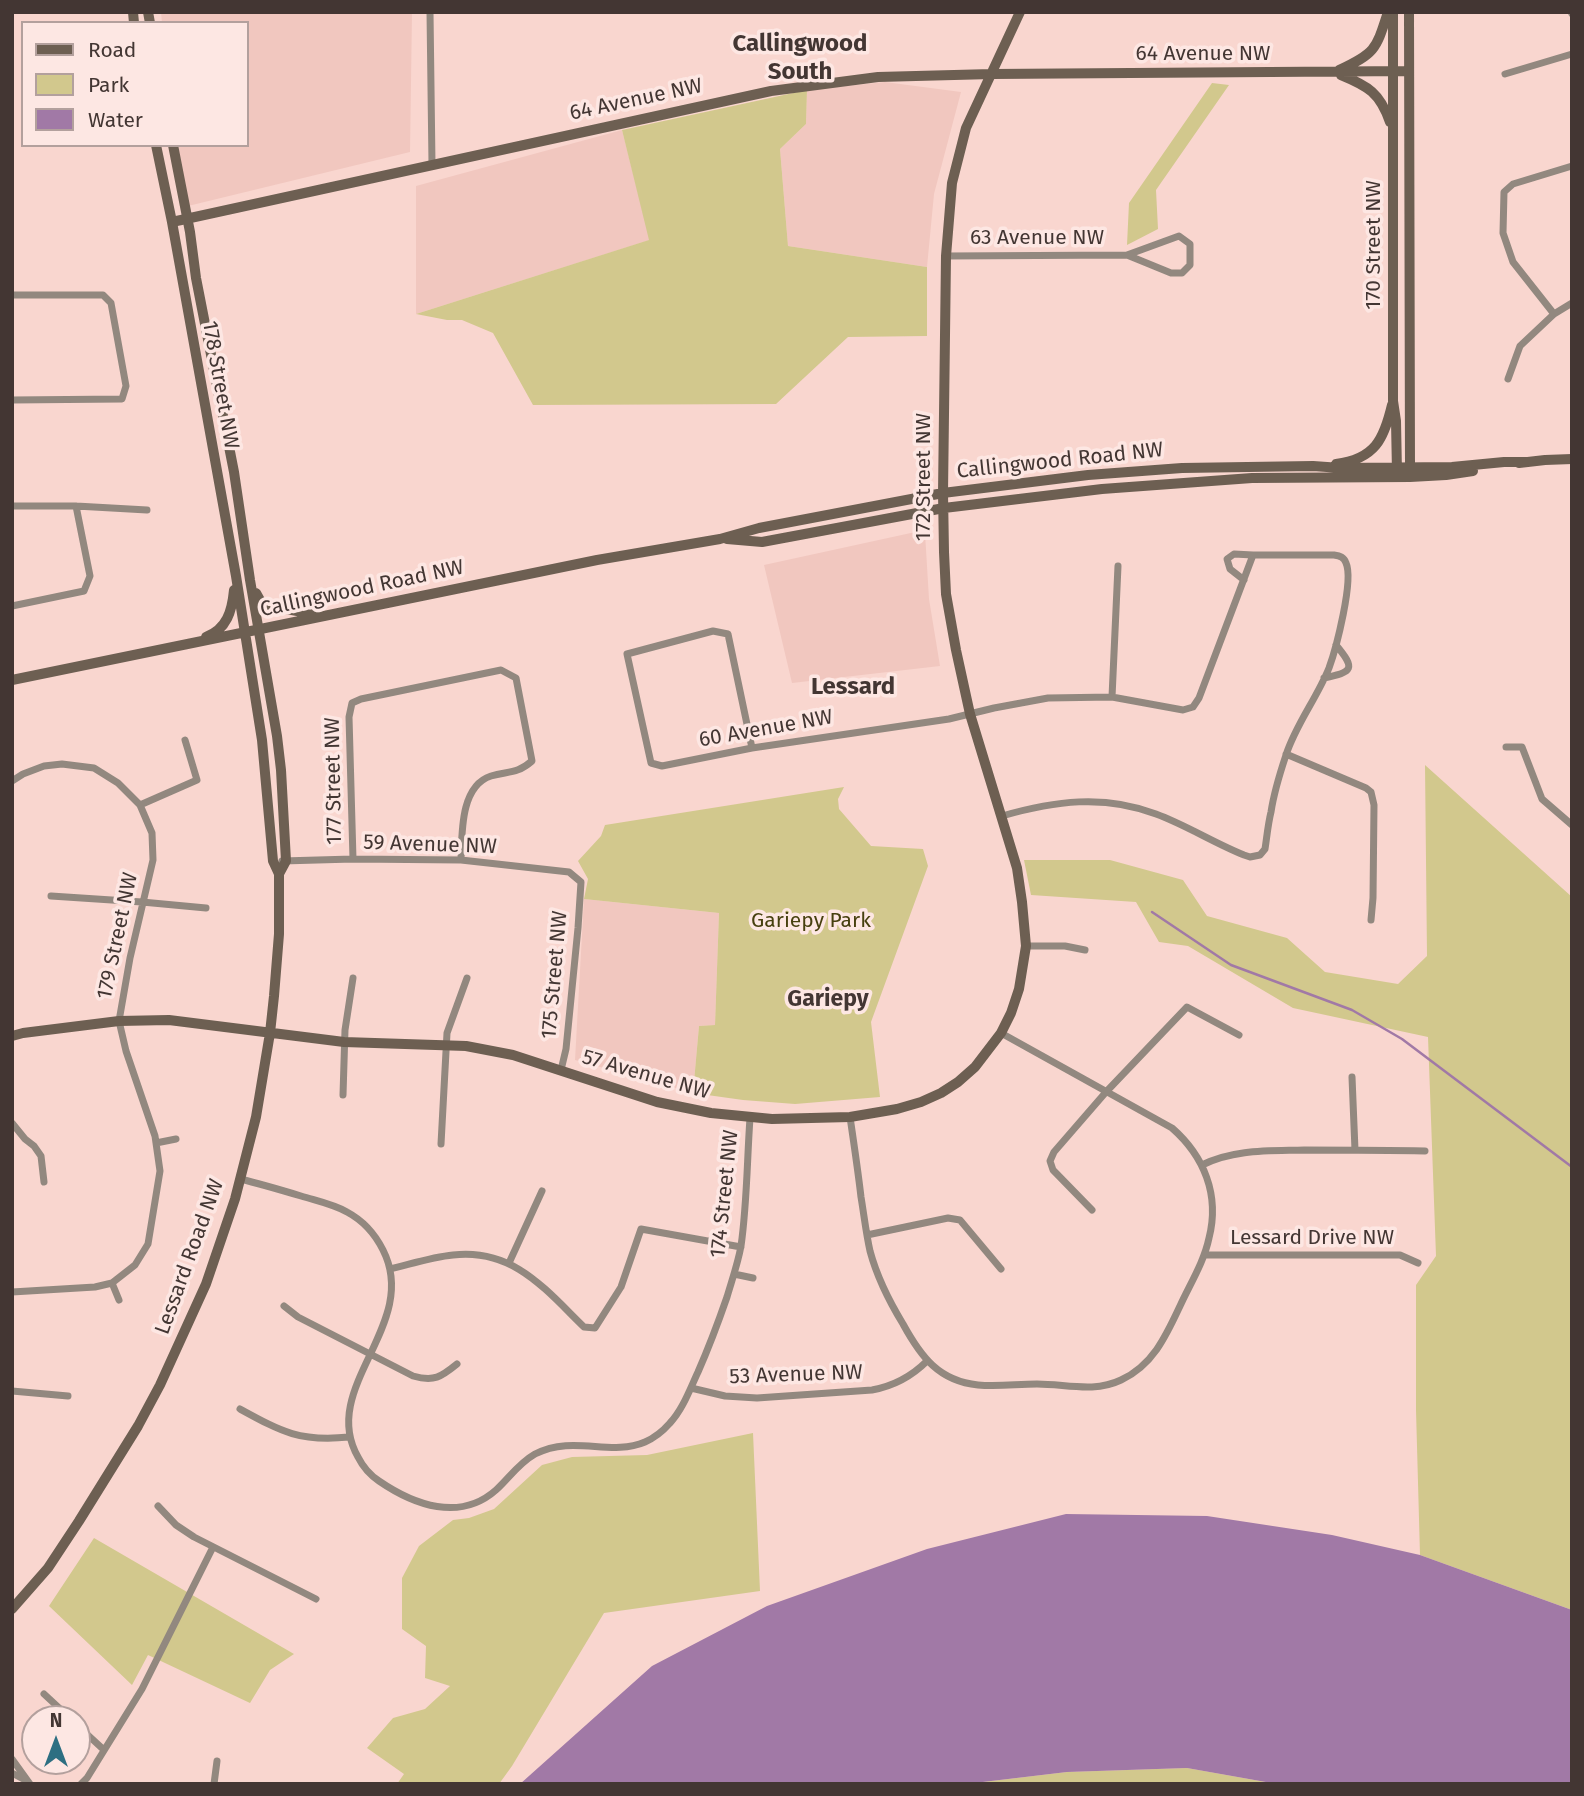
<!DOCTYPE html>
<style>
body{margin:0}
#map{position:relative;width:1584px;height:1796px;overflow:hidden;background:#f9d6cf;font-family:"Fira Sans",sans-serif}
canvas{display:block}
.frame{position:absolute;inset:0;border:14px solid #433633;pointer-events:none}
.legend{position:absolute;left:21px;top:21px;width:228px;height:126px;box-sizing:border-box;background:#fde7e3;border:2px solid #b3a09d;margin:0;padding:9px 12px;list-style:none;font-size:21px;color:#433633}
.legend li{display:flex;align-items:center;gap:14px;height:35px}
.legend b{width:35px;border:2px solid #b3a09d}
.north{position:absolute;left:21px;top:1705px;width:70px;height:70px;box-sizing:border-box;background:#fde7e3;border:2px solid #b3a09d;border-radius:50%;rotate:0deg;font-size:19px;font-weight:700;line-height:28px;text-align:center;color:#433633}
.north::after{content:'';display:block;margin:auto;width:24px;height:32px;background:#2d6f82;clip-path:polygon(50% 0,100% 100%,50% 72%,0 100%)}
</style>
<div id="map">
<canvas width="1584" height="1796"></canvas>
<div class="frame"></div>
<ul class="legend">
<li><b style="height:9px;background:#6d5f52"></b>Road</li>
<li><b style="height:19px;background:#d2c88d"></b>Park</li>
<li><b style="height:19px;background:#a179a6"></b>Water</li>
</ul>
<div class="north">N</div>
</div>
<script>
const ctx = document.querySelector('canvas').getContext('2d');
ctx.lineJoin = 'round';
function paint(path, color) { ctx.fillStyle = color; ctx.fill(path, 'evenodd'); }
function stroke(path, color, width, dash) { ctx.strokeStyle = color; ctx.lineWidth = width; ctx.lineCap = dash ? 'butt' : 'round'; ctx.setLineDash(dash || []); ctx.stroke(path); }
function drawText(font, color, halo, rows, align = 'center') {
  ctx.font = font + ' "Fira Sans",sans-serif'; ctx.lineWidth = 7; ctx.setLineDash([]); ctx.textBaseline = 'middle'; ctx.strokeStyle = halo; ctx.fillStyle = color; for (const [text, x, y, turn = 0] of rows) {
    ctx.save(); ctx.translate(x, y); ctx.rotate((+turn || 0) * Math.PI / 180); ctx.textAlign = isNaN(turn) ? turn : align; if (halo) ctx.strokeText(text, 0, 0); ctx.fillText(text, 0, 0); ctx.restore();
  }
}
const built = new Path2D(`
 M161,12H412L410,152L188,206L178,145H247V23H162Z
 M885,82L961,92L934,194L927,267L788,246L780,149L806,124L807,90Z
 M622,130L650,240L416,314V186Z
 M920,531L925,533L929,599L940,666L792,683L764,565Z
 M584,899L719,913L715,1025L699,1026L693,1093L575,1060Z`);
const green = new Path2D(`
 M1212,83L1229,85L1156,190L1158,229L1127,245L1129,203Z
 M807,90L806,124L780,149L788,246L927,267V336L848,337L776,404L533,405L493,333L462,320H447L416,314L649,240L622,130Z
 M1425,765L1572,897V1610L1420,1555L1416,1410V1285L1436,1256L1428,1037L1293,1008L1188,946L1159,942L1136,902L1031,895L1024,860H1110L1183,880L1207,916L1287,938L1325,972L1398,984L1427,956Z
 M844,787L838,799L839,809L871,846L923,849L928,866L871,1022L880,1097L795,1104L743,1100L693,1093L699,1026L715,1025L719,913L584,899L588,879L578,861L601,836L605,825Z
 M753,1433L760,1591L604,1613L512,1766L499,1784H397L404,1774L367,1748L393,1718L425,1709L450,1686L425,1678L426,1646L402,1629V1578L419,1546L453,1520L469,1518L494,1509L542,1465L572,1457L647,1455Z
 M94,1538L294,1654L270,1670L250,1703L148,1655L132,1685L49,1606Z
 M1187,1768L1277,1784H966L1067,1772Z`);
const water = new Path2D(`
 M1066,1514L1207,1516L1332,1535L1420,1555L1572,1610V1784H1277L1187,1768L1067,1772L966,1784H520L652,1666L767,1606L927,1549Z`);
const stream = new Path2D(`
 M1152,912L1231,965L1352,1010L1402,1039L1572,1167`);
const street = new Path2D(`
 M430,12L432,164
 M1571,12L1572,14
 M1505,74L1572,54
 M1179,236L1190,244V265L1182,273H1171L1127,255Z
 M946,256L1127,255
 M12,295H103L111,303L126,386L122,399L12,400
 M1554,314L1513,262L1503,233L1504,192L1513,184L1572,166
 M1508,379L1520,346L1554,314L1572,303
 M12,506H76L147,510
 M1244,580L1230,569L1227,559L1234,554L1253,555
 M12,606L84,591L90,576L76,506
 M1324,678C1353,672 1356,669 1336,645
 M1112,697L1118,566
 M1506,747H1522L1542,799L1572,825
 M752,748L728,634L713,631L627,654L651,763L662,766L752,748L949,719L994,708L1048,698L1112,697L1183,710L1193,707L1199,698L1253,555H1334C1340,556 1344,557 1346,563C1354,580 1336,649 1329,668C1317,698 1296,724 1286,755C1280,773 1274,792 1271,812C1268,824 1267,836 1265,849L1260,855L1250,857L1244,855C1214,843 1186,825 1156,814C1104,794 1054,801 1002,816
 M1286,754L1366,788L1371,792L1374,805L1373,898L1371,920
 M12,781L23,774L44,766L62,764L94,768L118,783L140,805L152,833L153,860L130,958L119,1021L126,1051L155,1136L160,1171L148,1244L135,1265L112,1283L95,1287L12,1292
 M140,805L197,780L185,740
 M353,859L349,717L352,703L361,699L501,670L516,678L532,761C517,774 509,771 491,776C460,786 462,834 461,860
 M282,861L353,859L461,860L569,872L581,882L578,928L566,1049L561,1070
 M51,896L142,902L206,908
 M1026,946H1065L1085,950
 M1352,1077L1355,1150
 M343,1095L345,1030L353,978
 M850,1117C854,1144 858,1171 861,1197C864,1215 866,1233 870,1251C877,1277 889,1301 903,1324C921,1357 939,1381 978,1385C998,1387 1017,1384 1037,1384C1066,1384 1094,1393 1121,1380C1153,1365 1166,1336 1180,1306C1190,1284 1204,1262 1209,1238C1220,1195 1204,1156 1172,1128L1001,1033
 M12,1123L25,1139L34,1146L41,1156L44,1182
 M156,1143L176,1139
 M441,1144L447,1033L467,978
 M1202,1165C1234,1149 1269,1151 1304,1150C1344,1150 1384,1150 1425,1151
 M240,1179C261,1184 281,1190 301,1196C317,1201 333,1204 347,1212C362,1220 375,1234 383,1250C421,1325 318,1387 358,1457C363,1467 370,1475 379,1481C414,1505 460,1522 496,1490C509,1478 519,1463 535,1454C574,1434 610,1457 645,1442C654,1438 663,1431 670,1423C683,1409 690,1389 698,1372C709,1347 718,1323 727,1297C732,1280 738,1263 741,1246C747,1205 747,1160 750,1118
 M1092,1210L1053,1170L1050,1161L1054,1152L1106,1092L1187,1007L1239,1035
 M867,1235L948,1218L960,1220L1001,1269
 M1204,1255H1400L1418,1263
 M509,1263L542,1191
 M390,1269C411,1264 432,1257 453,1255C513,1248 545,1289 584,1327L595,1328L621,1287L641,1229L741,1247
 M734,1274L753,1278
 M112,1283L119,1300
 M284,1306L298,1317L413,1376C434,1382 441,1377 457,1364
 M691,1388L725,1396L757,1398L872,1390C894,1386 911,1377 927,1361
 M12,1391L68,1396
 M240,1409C282,1432 300,1442 349,1437
 M158,1506L176,1525L194,1537L316,1599
 M44,1694L71,1719
 M77,1725L104,1750
 M12,1759L30,1784
 M12,1773L27,1781
 M81,1784L87,1778L142,1689L213,1547
 M214,1784L217,1761`);
const secondary = new Path2D(`
 M133,12L134,23
 M148,12L150,23
 M1393,12V401L1396,421L1397,473
 M1409,12L1410,473
 M1339,70C1376,53 1376,49 1388,12
 M1341,75C1368,86 1380,93 1390,122
 M156,145L172,222L236,576L262,740L273,861L279,874
 M172,222L771,91L878,77L992,74L1409,71
 M1519,463L1545,460L1572,459
 M1336,464C1375,459 1384,439 1392,405
 M727,539L762,542L944,508L1102,489L1252,478L1410,477L1446,475L1473,471
 M256,593L261,602L266,605L318,615
 M206,637C227,629 232,611 234,590
 M12,680L597,560L720,539L759,528L943,493L1088,475L1182,468L1313,466L1341,468L1452,467L1504,462H1525
 M12,1036L23,1033L119,1021L169,1020L344,1042L466,1046L513,1055L657,1102L711,1113L772,1119L850,1117L897,1109L921,1102L941,1093L958,1082L975,1067L1001,1033L1011,1013L1019,989L1026,946L1022,902L1017,868L970,714L956,650L946,594L944,552L943,493L946,256L952,183L966,128L1020,12
 M12,1609L48,1568L79,1521L138,1426L160,1385L206,1284L235,1199L256,1117L270,1033L274,996L279,934V874L286,861L281,770L277,736L250,580L234,472L196,278L190,232L173,145`);
const streetNames = [
 ["64 Avenue NW",1203,54],
 ["64 Avenue NW",636,100,-12],
 ["63 Avenue NW",1037,238],
 ["170 Street NW",1374,245,-90],
 ["178 Street NW",220,385,80],
 ["Callingwood Road NW",1060,461,-6],
 ["172 Street NW",924,477,-90],
 ["Callingwood Road NW",362,589,-12],
 ["60 Avenue NW",766,729,-10],
 ["177 Street NW",334,781,-91],
 ["59 Avenue NW",430,845,2],
 ["179 Street NW",118,936,-78],
 ["175 Street NW",555,975,-85],
 ["57 Avenue NW",646,1075,16],
 ["174 Street NW",725,1194,-84],
 ["Lessard Drive NW",1312,1238],
 ["Lessard Road NW",190,1257,-70],
 ["53 Avenue NW",796,1375,-2]
];
const parkNames = [
 ["Gariepy Park",811,921]
];
const neighbourhoodNames = [
 ["Gariepy",828,1000]
];
const quarterNames = [
 ["Callingwood",800,44],
 ["South",800,72],
 ["Lessard",853,687]
];
paint(built, '#f1c7bf');
paint(green, '#d2c88d');
paint(water, '#a179a6');
stroke(stream, '#a179a6', 2.5);
stroke(street, '#92887f', 7);
stroke(secondary, '#6d5f52', 10);
drawText('21px', '#433633', '#fde7e3', streetNames);
drawText('21px', '#47400f', '#fde7e3', parkNames);
drawText('bold 23px', '#433633', '#fde7e3', neighbourhoodNames);
drawText('bold 24px', '#433633', '#fde7e3', quarterNames);
</script>
